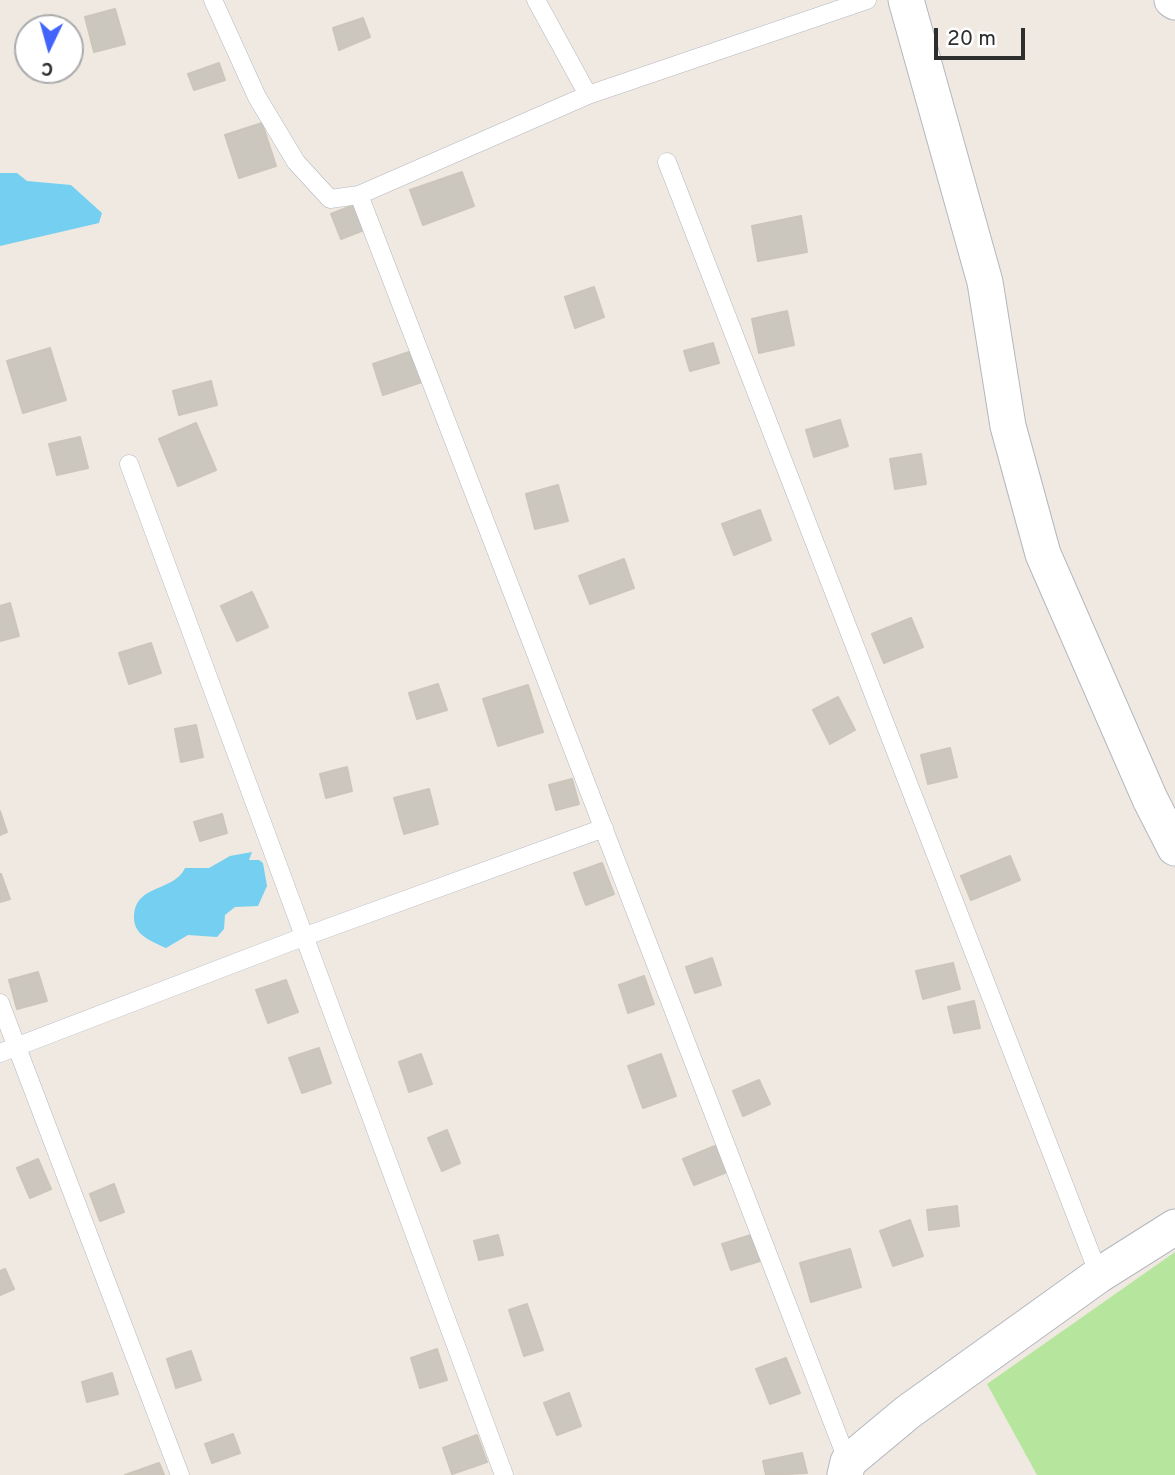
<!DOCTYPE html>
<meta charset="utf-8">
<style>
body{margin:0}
#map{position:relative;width:1175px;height:1475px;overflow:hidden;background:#efe9e1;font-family:Overpass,sans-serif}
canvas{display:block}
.north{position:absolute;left:14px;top:14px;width:70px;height:70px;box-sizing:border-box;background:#fff;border:2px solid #ababab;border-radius:50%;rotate:185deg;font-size:19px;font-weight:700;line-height:28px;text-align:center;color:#2e2e2e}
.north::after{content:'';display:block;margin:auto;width:24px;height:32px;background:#4264fb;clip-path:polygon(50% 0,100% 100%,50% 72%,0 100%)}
.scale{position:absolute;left:934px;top:28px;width:91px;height:32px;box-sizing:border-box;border:4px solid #2e2e2e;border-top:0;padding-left:9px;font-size:21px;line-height:24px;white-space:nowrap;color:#2e2e2e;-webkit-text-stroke:5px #fff;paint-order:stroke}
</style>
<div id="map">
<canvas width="1175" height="1475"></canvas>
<div class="north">С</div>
<div class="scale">20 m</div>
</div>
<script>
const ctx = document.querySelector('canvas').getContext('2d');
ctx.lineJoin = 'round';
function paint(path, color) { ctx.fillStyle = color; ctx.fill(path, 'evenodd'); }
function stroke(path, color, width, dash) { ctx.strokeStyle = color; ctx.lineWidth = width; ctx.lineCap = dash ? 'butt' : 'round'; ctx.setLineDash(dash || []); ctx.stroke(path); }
const green = new Path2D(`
 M1175,1252V1475H1037L987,1384Z`);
const water = new Path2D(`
 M0,173H17L27,181L71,185L102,213L99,223L0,246Z
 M252,852L249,860H259L263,863L267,886L258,906L235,907L225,915L224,929L217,937L188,935L166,948C151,941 133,935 134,916C135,884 174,892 185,868H209L230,856Z`);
const building = new Path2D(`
 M115,9L125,44L94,52L85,17Z
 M363,18L370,37L339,50L333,28Z
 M219,63L225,80L194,90L188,74Z
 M262,123L276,166L239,178L225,135Z
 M462,172L474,206L423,225L410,190Z
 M354,205L364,230L341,239L331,214Z
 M801,216L807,252L758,261L752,226Z
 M594,287L604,317L575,328L565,297Z
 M787,311L794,345L759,353L752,319Z
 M713,343L719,363L690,371L684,351Z
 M50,348L66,400L23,413L7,361Z
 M412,351L422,382L383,395L373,364Z
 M211,381L217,405L179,415L173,391Z
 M840,420L848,446L814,457L806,430Z
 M196,423L216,470L178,486L159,439Z
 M80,437L88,468L57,475L49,444Z
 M921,454L926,484L895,489L890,459Z
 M558,485L568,521L535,529L526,494Z
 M760,510L771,540L734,555L722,524Z
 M624,559L634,588L590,604L579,576Z
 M252,592L268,627L237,641L221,606Z
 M10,603L19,636L0,641V606Z
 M911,618L923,647L884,663L872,634Z
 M151,643L161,673L129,684L119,653Z
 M438,684L447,710L417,719L409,693Z
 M528,685L543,732L498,746L483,699Z
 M838,697L855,730L830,744L813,710Z
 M196,725L203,757L181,762L175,729Z
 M950,748L957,777L928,784L921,755Z
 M347,767L352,791L326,798L320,774Z
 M572,779L579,804L556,810L549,785Z
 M429,789L438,824L404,834L394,798Z
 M0,811L7,832L0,835Z
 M222,814L227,833L200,841L194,822Z
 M1010,856L1020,880L971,900L961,876Z
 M602,863L614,894L586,905L574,873Z
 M1,874L10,899L0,902V874Z
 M712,958L721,985L695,993L686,967Z
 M953,963L960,989L923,999L916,971Z
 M38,972L47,1001L17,1009L9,980Z
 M644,976L654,1004L628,1013L619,985Z
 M286,980L298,1012L268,1023L256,990Z
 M974,1001L980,1028L954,1033L948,1007Z
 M319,1048L331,1083L302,1093L289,1058Z
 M421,1054L432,1084L409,1092L399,1062Z
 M661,1054L676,1096L643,1108L628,1066Z
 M759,1080L770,1104L743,1116L733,1091Z
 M447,1130L460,1163L442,1171L428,1138Z
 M715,1146L727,1172L694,1185L683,1159Z
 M38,1159L51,1189L30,1198L17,1168Z
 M114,1184L124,1212L100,1221L90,1194Z
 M957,1206L959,1226L929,1230L927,1210Z
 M910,1220L923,1256L893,1266L880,1231Z
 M498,1235L503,1255L479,1260L474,1241Z
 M751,1235L760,1261L731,1270L722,1244Z
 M850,1249L861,1287L811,1302L800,1263Z
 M5,1269L14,1289L0,1295V1271Z
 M527,1304L543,1350L524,1356L509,1310Z
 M437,1349L447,1380L420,1388L411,1358Z
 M191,1351L201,1380L176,1388L167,1359Z
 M786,1358L800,1393L770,1404L756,1369Z
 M112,1373L118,1394L87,1402L82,1382Z
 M569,1393L581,1426L557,1435L544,1403Z
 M233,1434L240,1453L212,1463L205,1444Z
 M477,1435L487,1462L452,1474L443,1448Z
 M802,1453L807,1473L766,1475L763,1461Z
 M159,1463L164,1475H125Z`);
const lane = new Path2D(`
 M213,0L257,97L296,162L330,199L359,195L588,95L867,0
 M536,0L588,95
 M667,162L1099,1275
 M359,195L848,1462
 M129,464L504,1475
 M0,1003L180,1475
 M0,1053L303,937L604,828`);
const street = new Path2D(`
 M906,0L985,282L1008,426L1043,554L1150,799L1175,848
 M1172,0L1175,2
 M845,1475L848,1462L908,1412L1099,1275L1175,1227`);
paint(green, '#b6e59e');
paint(water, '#75cff0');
paint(building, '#cbc7bf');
stroke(building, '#cbc5ba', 2);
stroke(lane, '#b4b7c1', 19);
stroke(street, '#b4b7c1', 37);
stroke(lane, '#fff', 18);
stroke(street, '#fff', 35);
</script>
